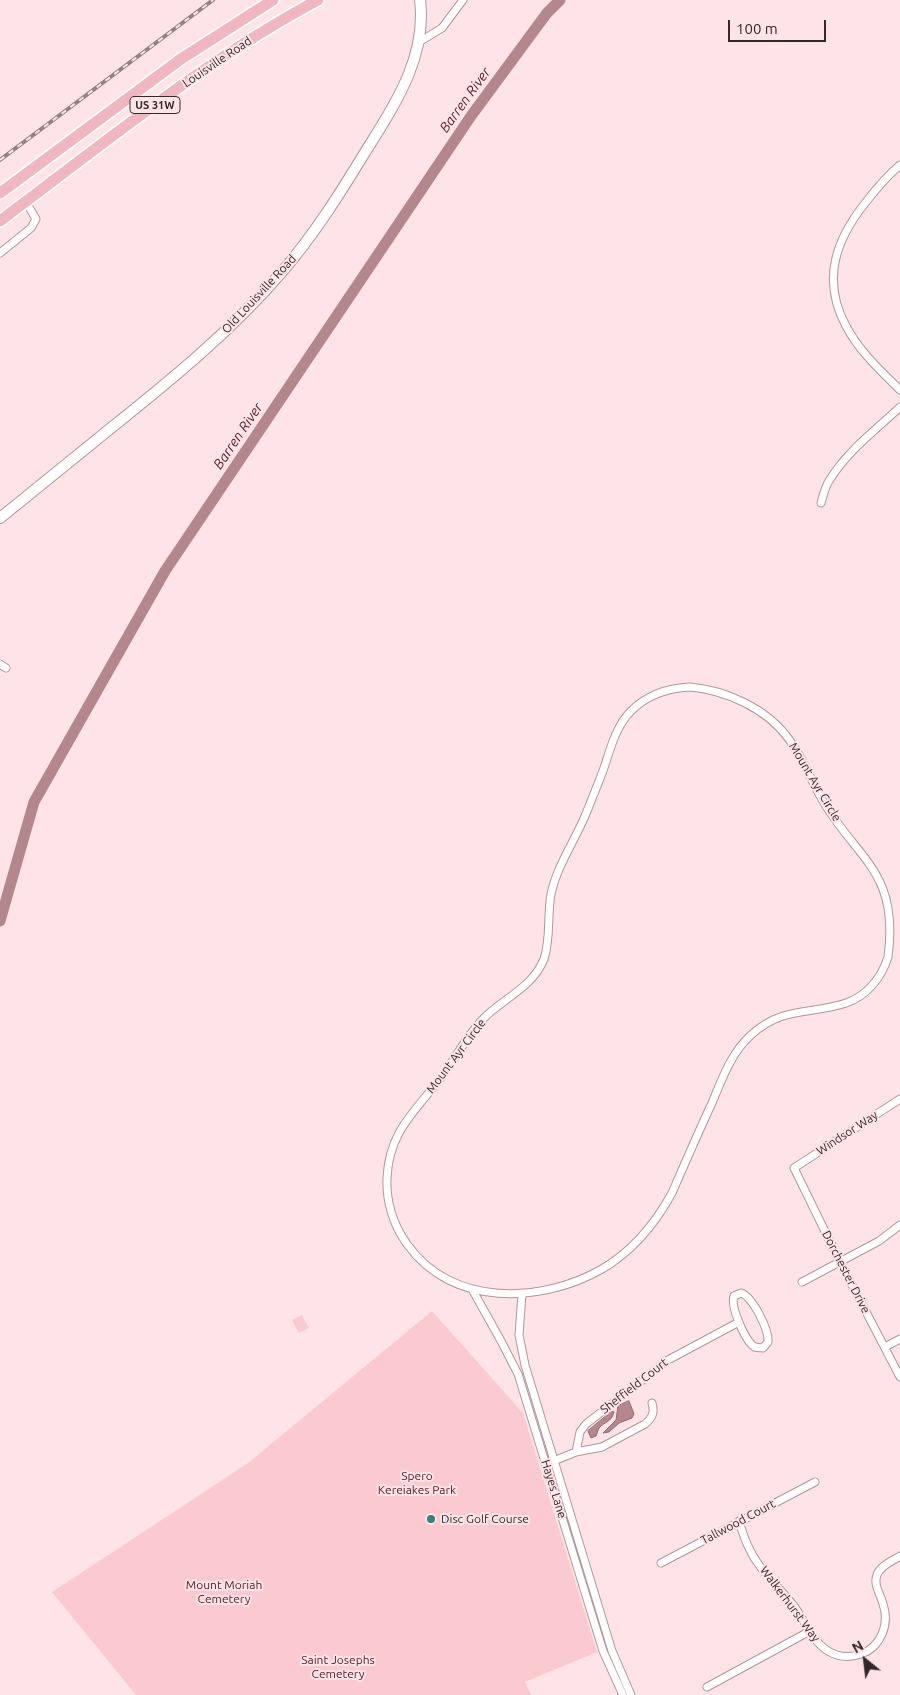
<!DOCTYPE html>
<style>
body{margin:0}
#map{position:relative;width:900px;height:1695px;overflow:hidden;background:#ffe4e7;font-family:Ubuntu,sans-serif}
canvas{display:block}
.north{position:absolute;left:840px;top:1635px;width:50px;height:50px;-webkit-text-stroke:4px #ffe4e7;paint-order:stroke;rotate:331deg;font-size:14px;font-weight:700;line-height:20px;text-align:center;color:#32282a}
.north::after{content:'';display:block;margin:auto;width:18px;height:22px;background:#32282a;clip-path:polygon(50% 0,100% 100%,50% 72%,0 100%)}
.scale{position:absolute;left:728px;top:20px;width:98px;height:22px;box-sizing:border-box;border:2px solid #32282a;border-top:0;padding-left:6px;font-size:15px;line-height:18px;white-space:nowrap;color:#32282a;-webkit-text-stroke:4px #ffe4e7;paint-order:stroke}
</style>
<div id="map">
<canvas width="900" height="1695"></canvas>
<div class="north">N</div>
<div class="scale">100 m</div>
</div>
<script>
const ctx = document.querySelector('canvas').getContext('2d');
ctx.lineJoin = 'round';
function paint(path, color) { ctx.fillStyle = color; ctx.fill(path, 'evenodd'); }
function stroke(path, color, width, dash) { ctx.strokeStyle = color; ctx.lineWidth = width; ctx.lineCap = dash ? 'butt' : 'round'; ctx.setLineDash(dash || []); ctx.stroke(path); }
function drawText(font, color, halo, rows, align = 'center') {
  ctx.font = font + ' Ubuntu,sans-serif'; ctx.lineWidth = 4; ctx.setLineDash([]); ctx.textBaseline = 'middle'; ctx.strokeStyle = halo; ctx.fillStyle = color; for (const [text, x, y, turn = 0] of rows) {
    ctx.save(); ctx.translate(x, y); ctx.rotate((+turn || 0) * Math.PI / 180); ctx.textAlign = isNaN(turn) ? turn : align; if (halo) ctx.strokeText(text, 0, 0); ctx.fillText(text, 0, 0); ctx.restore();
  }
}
const green = new Path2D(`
 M432,1311L523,1413L597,1652L525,1682L531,1695H136L52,1592L248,1463Z
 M302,1315L309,1328L299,1333L292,1320Z`);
const water = new Path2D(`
 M629,1401L634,1414L632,1418L619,1423L609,1432L603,1433L616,1420L618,1406Z
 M612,1411L614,1412C611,1423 605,1421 599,1428C598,1430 597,1434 596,1436L591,1438L588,1431Z`);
const river = new Path2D(`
 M0,921L34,802L165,571L471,116L547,13L560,0`);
const street = new Path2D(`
 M419,42L442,28L463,0
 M900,165C887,176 876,189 866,202C836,239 821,280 846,326C859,351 880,370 900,390
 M0,253L31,228L36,219L26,202
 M821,503C823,496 825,487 829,481C847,451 875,431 900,407
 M0,664L6,668
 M690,687C725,690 766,708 788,738C801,755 809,775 819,794C853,858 900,868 888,957C882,977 867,996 846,1003C811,1015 782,1006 751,1035C731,1053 722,1079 712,1103C698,1133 685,1163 672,1193C655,1224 633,1251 602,1269C541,1304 451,1307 407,1244C393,1225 386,1201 387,1178C389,1130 417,1110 443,1075C457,1056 467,1035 484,1018C504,998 533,987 544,959C551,938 547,916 551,894C557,866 574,842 585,816C592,799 599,782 605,765C611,746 617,725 631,711C647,695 667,688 690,687Z
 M900,1099L794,1168L840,1262L900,1377
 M802,1282L879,1241L900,1225
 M472,1289L501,1341L518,1374L603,1651L623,1695
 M741,1293C753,1297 769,1330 768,1342L763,1348C758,1348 755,1348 752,1345C744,1337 730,1306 734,1296Z
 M522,1294L519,1335L525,1365L612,1651L631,1695
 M885,1347L900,1339
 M576,1452L602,1447L645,1424C652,1418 655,1413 652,1403
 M551,1462L576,1452L580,1432L586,1424L668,1360L739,1322
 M739,1521C742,1531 745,1541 750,1550C760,1571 780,1588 794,1606C805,1621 812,1641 828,1651C838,1657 850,1658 861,1654C881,1647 890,1624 883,1604C881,1595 873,1585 877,1575C880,1566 892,1561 900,1556
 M661,1563L815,1482
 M707,1687L810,1631`);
const secondary = new Path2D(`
 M0,518C37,488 74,458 111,428C171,380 231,331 281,273C315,234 342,190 369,146C397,101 427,55 420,0`);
const primary = new Path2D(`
 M0,193L181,59L273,0
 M0,221C103,144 204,61 318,0`);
const rail = new Path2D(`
 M0,160L213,0`);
const markers = [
 [431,1519,5,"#377f7d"]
];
const shields = [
 [155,105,50]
];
const shieldNames = [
 ["US 31W",155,105]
];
const streetNames = [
 ["Louisville Road",217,62,-34],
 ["Old Louisville Road",259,294,-47],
 ["Mount Ayr Circle",815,782,59],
 ["Mount Ayr Circle",456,1056,-53],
 ["Windsor Way",847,1133,-33],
 ["Dorchester Drive",846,1272,63],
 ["Sheffield Court",634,1386,-38],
 ["Hayes Lane",554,1489,73],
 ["Tallwood Court",738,1522,-28],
 ["Walkerhurst Way",790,1604,53]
];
const parkNames = [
 ["Spero",417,1476],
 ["Kereiakes Park",417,1490],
 ["Mount Moriah",224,1585],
 ["Cemetery",224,1599],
 ["Saint Josephs",338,1660],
 ["Cemetery",338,1674]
];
const poiNames = [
 ["Disc Golf Course",441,1519]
];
const waterNames = [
 ["Barren River",465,100,-54],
 ["Barren River",238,436,-56]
];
paint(green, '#facad0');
paint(water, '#b4878d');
stroke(water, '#8d6a6f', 1);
stroke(river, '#b4878d', 11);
stroke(street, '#b0979a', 9);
stroke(secondary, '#b0979a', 12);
stroke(primary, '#fff', 14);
stroke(street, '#fff', 7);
stroke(secondary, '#fff', 10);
stroke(primary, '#f0b7c1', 11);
stroke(rail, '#938183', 4);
stroke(rail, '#ffe4e7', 2, [5.5]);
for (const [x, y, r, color] of markers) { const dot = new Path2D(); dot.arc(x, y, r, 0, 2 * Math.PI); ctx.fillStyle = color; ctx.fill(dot); stroke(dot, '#ffe4e7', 2); }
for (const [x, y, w] of shields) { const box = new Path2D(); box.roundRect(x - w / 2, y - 8.5, w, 17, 4); ctx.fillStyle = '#ffe4e7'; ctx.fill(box); stroke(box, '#32282a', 1); }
drawText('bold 11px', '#32282a', null, shieldNames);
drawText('12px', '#32282a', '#ffe4e7', streetNames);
drawText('12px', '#531926', '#ffe4e7', parkNames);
drawText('12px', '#32282a', '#ffe4e7', poiNames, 'left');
drawText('italic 14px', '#5a202d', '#ffe4e7', waterNames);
</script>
